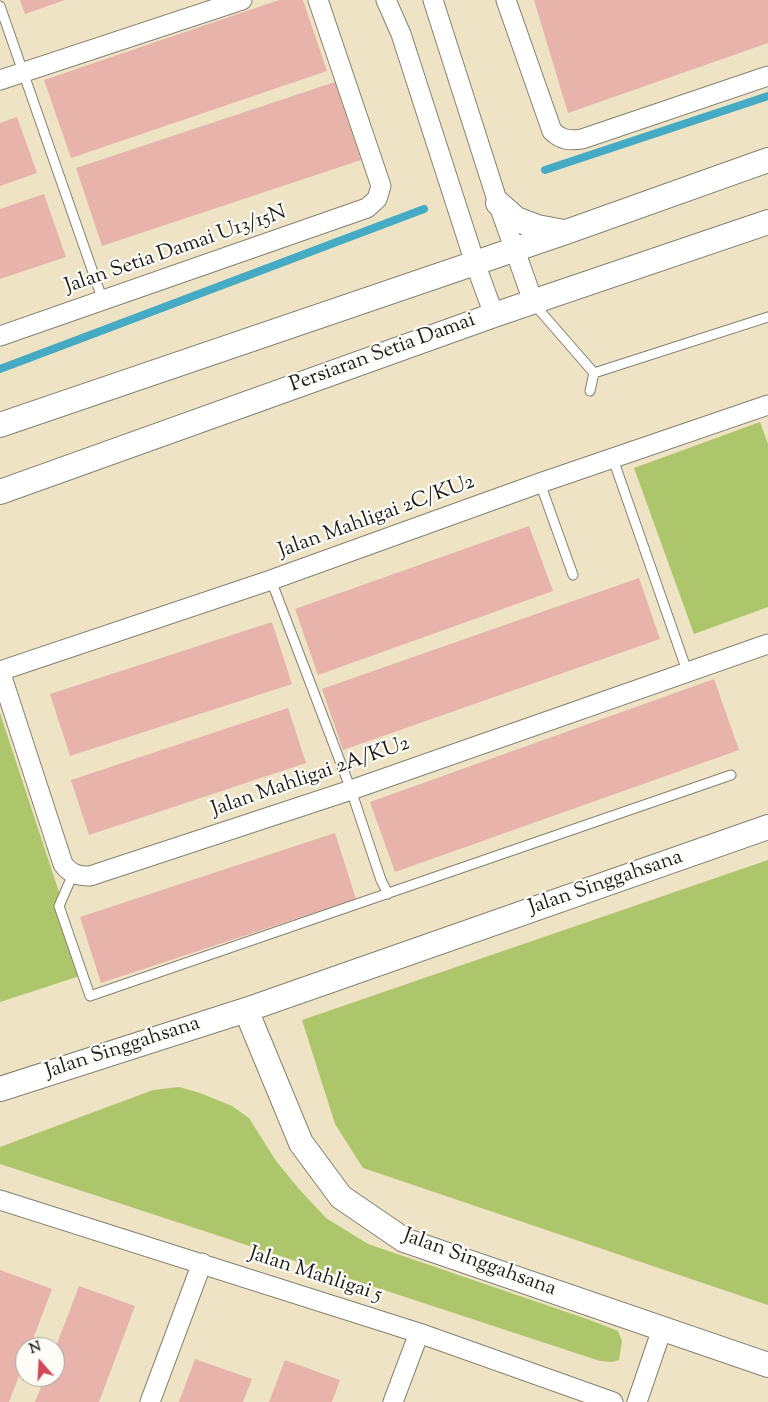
<!DOCTYPE html>
<style>
body{margin:0}
#map{position:relative;width:768px;height:1402px;overflow:hidden;background:#eee3c5;font-family:"Sorts Mill Goudy",serif}
canvas{display:block}
.north{position:absolute;left:15px;top:1337px;width:50px;height:50px;box-sizing:border-box;background:#fdfcf7;border:1px solid #a3a29f;border-radius:50%;rotate:341deg;font-size:14px;font-weight:700;line-height:20px;text-align:center;color:#1c1c1c}
.north::after{content:'';display:block;margin:auto;width:18px;height:22px;background:#d1495b;clip-path:polygon(50% 0,100% 100%,50% 72%,0 100%)}
</style>
<div id="map">
<canvas width="768" height="1402"></canvas>
<div class="north">N</div>
</div>
<script>
const ctx = document.querySelector('canvas').getContext('2d');
ctx.lineJoin = 'round';
function paint(path, color) { ctx.fillStyle = color; ctx.fill(path, 'evenodd'); }
function stroke(path, color, width, dash) { ctx.strokeStyle = color; ctx.lineWidth = width; ctx.lineCap = dash ? 'butt' : 'round'; ctx.setLineDash(dash || []); ctx.stroke(path); }
function drawText(font, color, halo, rows, align = 'center') {
  ctx.font = font + ' "Sorts Mill Goudy",serif'; ctx.lineWidth = 4.5; ctx.setLineDash([]); ctx.textBaseline = 'middle'; ctx.strokeStyle = halo; ctx.fillStyle = color; for (const [text, x, y, turn = 0] of rows) {
    ctx.save(); ctx.translate(x, y); ctx.rotate((+turn || 0) * Math.PI / 180); ctx.textAlign = isNaN(turn) ? turn : align; if (halo) ctx.strokeText(text, 0, 0); ctx.fillText(text, 0, 0); ctx.restore();
  }
}
const green = new Path2D(`
 M760,422L768,444V607L694,634L634,468Z
 M0,713L86,974L0,1002Z
 M768,860V1305L363,1168L335,1124L302,1020Z
 M179,1087L200,1093L232,1106L249,1118L276,1161L299,1189L326,1218L368,1244L590,1320L618,1331L622,1341L619,1360L612,1362L600,1361L0,1164V1147L153,1090Z`);
const stream = new Path2D(`
 M545,170L768,96
 M0,369L424,209`);
const building = new Path2D(`
 M20,0H65L25,14Z
 M279,0H303L327,71L71,158L44,80Z
 M534,0H768V43L568,113Z
 M335,82L361,160L102,246L76,168Z
 M17,117L37,173L0,186V123Z
 M44,194L66,257L0,279V209Z
 M529,526L553,591L318,675L295,609Z
 M639,578L660,639L343,750L322,689Z
 M272,622L292,684L70,756L50,694Z
 M714,679L739,750L395,872L370,802Z
 M288,708L306,763L89,835L71,780Z
 M335,833L356,899L101,983L80,917Z
 M0,1270L52,1289L30,1347H25V1360L9,1402H0Z
 M79,1286L135,1306L99,1402H35L45,1377H55V1349Z
 M195,1359L252,1379L243,1402H179Z
 M285,1360L340,1380L332,1402H269Z`);
const service = new Path2D(`
 M0,6L103,301
 M534,304L594,373L768,317
 M590,391L594,373
 M613,459L687,671
 M540,483L573,575
 M271,580L351,790L381,880L388,894
 M73,874L59,906L90,996L731,775`);
const minor = new Path2D(`
 M386,0L401,34L475,263L494,315
 M433,0L498,203L533,301
 M506,0L552,131C561,140 570,141 582,139L768,76
 M0,80L242,0
 M0,336L367,208L377,199L381,186L318,0
 M0,671L63,864C70,874 78,876 90,876L351,790L768,644
 M0,671L271,580L540,483L768,405
 M0,1200L419,1333L613,1402
 M150,1402L202,1263
 M393,1402L419,1333
 M637,1402L662,1329`);
const tertiary = new Path2D(`
 M498,203L516,219L537,227L564,232
 M0,425L566,232L768,160
 M0,492L494,315L768,222
 M246,1010L301,1143L341,1197L404,1240L768,1365
 M0,1089L246,1010L768,827`);
const streetNames = [
 ["Jalan Setia Damai U13/15N",176,251,-19],
 ["Persiaran Setia Damai",383,354,-20],
 ["Jalan Mahligai 2C/KU2",377,518,-20],
 ["Jalan Mahligai 2A/KU2",311,778,-19],
 ["Jalan Singgahsana",606,884,-19],
 ["Jalan Singgahsana",123,1049,-18],
 ["Jalan Singgahsana",479,1264,20],
 ["Jalan Mahligai 5",315,1276,18]
];
paint(green, '#aec66b');
stroke(stream, '#45abc4', 8);
paint(building, '#e7b3ab');
stroke(service, '#858070', 11);
stroke(minor, '#858070', 21);
stroke(tertiary, '#858070', 26);
stroke(service, '#fff', 9);
stroke(minor, '#fff', 19);
stroke(tertiary, '#fff', 24);
drawText('21px', '#1c1c1c', '#fdfcf7', streetNames);
</script>
